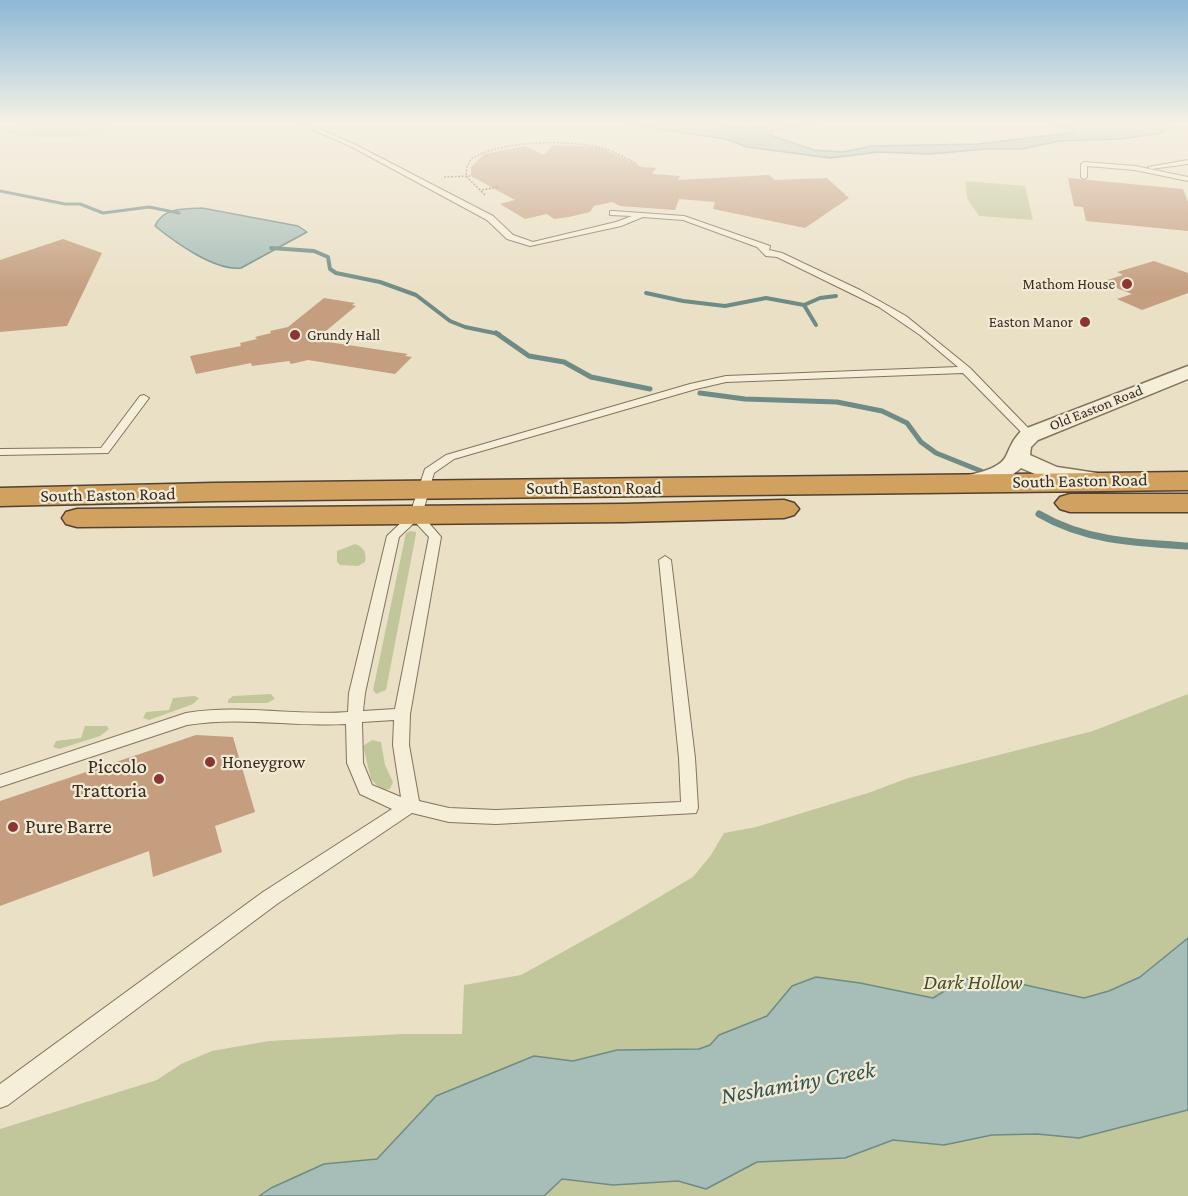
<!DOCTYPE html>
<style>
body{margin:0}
canvas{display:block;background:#eae0c6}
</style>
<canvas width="1188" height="1196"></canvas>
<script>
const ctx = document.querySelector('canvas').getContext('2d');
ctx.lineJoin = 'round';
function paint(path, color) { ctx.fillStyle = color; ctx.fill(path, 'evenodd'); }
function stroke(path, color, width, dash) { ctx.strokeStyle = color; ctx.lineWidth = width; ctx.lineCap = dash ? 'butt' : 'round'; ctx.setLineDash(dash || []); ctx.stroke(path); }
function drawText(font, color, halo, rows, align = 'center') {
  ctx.font = font + ' "Crimson Pro",serif'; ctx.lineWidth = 4.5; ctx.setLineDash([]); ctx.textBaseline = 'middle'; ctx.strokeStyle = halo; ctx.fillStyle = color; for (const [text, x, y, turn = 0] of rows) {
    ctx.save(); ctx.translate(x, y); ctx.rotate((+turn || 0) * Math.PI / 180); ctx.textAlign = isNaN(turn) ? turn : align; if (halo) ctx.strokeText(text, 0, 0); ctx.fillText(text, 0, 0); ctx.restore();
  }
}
const green = new Path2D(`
 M20,124H114C110,128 107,132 103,133C80,139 26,138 3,133Z
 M965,181L1025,186L1033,220L979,216L967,198Z
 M410,531L416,532V534L386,690L376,694L373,690L406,533Z
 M355,544C364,547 367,553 365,562L358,566L340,565L337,562V551Z
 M271,694L275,699L267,703H228V700L233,696Z
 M1188,694V1196H0V1129L157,1080L181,1064L212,1051L269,1041L403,1034H462L464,985L521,975L622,919L693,877L711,855L724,833L756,827L871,792L908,778L1093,731Z
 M194,696L199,698L193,704L149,720L143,718L146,712L169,710L173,698Z
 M85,726H107L109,729L100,736L59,749L53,747L56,741L81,738Z
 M372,740L381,742L385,765L393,782L390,789L381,790L371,779L363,746Z`);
const water = new Path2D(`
 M626,124H714L751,128L776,124H818L775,130L769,135L814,150L843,152L872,146L978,144L1071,133L1075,130L1050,124H1170L1171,126L1161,133L1121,139L1060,141L1022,149H986L930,154L878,152L830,158L747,147L726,139Z
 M202,208L298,226L307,232L241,268C215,271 176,243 155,226C163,207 185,209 202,208Z
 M1188,938V1110L1079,1138L1037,1134L992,1135L944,1145L893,1140L845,1158L757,1162L706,1189L678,1181L613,1185L562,1179L544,1196H259L271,1188L324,1164L377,1159L436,1096L534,1056L573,1061L617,1050L699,1049L710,1045L719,1035L767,1016L792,986L816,977L860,983L933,998L964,979L1012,982L1084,998L1109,991L1140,977Z`);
const streamFar3 = new Path2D(`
 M0,191L65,204H80L103,213L149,207L179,213`);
const streamFar2 = new Path2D(`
 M271,248L314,251L328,257L330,269L336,273L380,282L416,295L450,321L465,327L499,334
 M646,293L683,301L725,306L766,298L804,305
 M816,325L804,305L820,298L836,296`);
const streamFar1 = new Path2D(`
 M496,333L529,356L564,362L591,377L650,389
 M700,393L745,399L837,402L882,411L907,423L921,442L936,453L981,471`);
const stream = new Path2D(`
 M1039,514C1085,541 1136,543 1188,546`);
const building = new Path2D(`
 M553,145L599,147L642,167L656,168L652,174L680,176L678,180L769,175L775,180L827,178L849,198L805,228L713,209L715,202L679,199L675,210L620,206L612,202L594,206L590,212L569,217L554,219L547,214L525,219L500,204L515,200L471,176V167L484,154L525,146L544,155Z
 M1068,178L1183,189L1188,202V231L1086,221L1083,207L1074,206Z
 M63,239L102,253L67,326L0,332V260Z
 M1154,261L1188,273V293L1142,310L1117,299L1132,294L1101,282L1123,275L1117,272Z
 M324,298L355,303L352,305L356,306L315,340L408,354L405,356L412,357L395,374L308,360L291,364L289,361L252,366L251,363L196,374L190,356L241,346L240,343L257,339L255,337L271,333L270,331L288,327Z
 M196,735L233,737L255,812L215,826L222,852L153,877L149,851L0,906V801Z`);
const path = new Path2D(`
 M444,177L471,176
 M482,190L498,187
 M485,195L466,176L467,167L471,159C501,140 565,140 599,147C612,150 625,158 637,164`);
const lane = new Path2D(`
 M300,124H309L356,145L493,216L513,235L533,242L616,222L632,216L610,215V211H613L684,216L770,246L769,250L782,253L860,290L906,316L970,368L1035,435L1030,438L1026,437L963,373L726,382L696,389L454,459L434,473L422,515L441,537L410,714L409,745L419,801L449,808L496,810L681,802L679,758L659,560L665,556L671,560L695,758L698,808L696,813L496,824L449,822L412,813L277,904L8,1105L0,1108V1084L263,892L392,809L360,794L347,763L346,724C293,727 240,716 187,725L0,787V775L186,713C240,704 294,716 348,712L349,693L387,536L410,514L425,469L446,455L690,384L726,376L958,367L920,335L879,307L777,257L766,256L757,247L683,220L643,217L621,226L530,246L507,239L487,220L352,147ZM415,522L429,537L395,709L363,711L365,693L399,537ZM394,720L393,745L401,797L372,785L363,763L362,722Z
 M1188,160V164L1151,169L1148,167Z
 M1084,162L1135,166L1188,177V181L1135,170L1087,166V177L1084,179L1081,177V164Z
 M144,395L149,398L108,453L0,455V449L101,448L140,396Z`);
const street = new Path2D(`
 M1188,366V379L1038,440L1031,447L1030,455L1057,467L1097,473L1101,478L1097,483C1072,489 1043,478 1021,468C1008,480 979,491 961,487L957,482L961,477C975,473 1001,470 1007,454C1012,443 1013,440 1022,430Z`);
const highway = new Path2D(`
 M1188,472V490L214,501L0,506V488L214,483Z
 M1070,494H1188V512H1070L1060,509L1055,503L1060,497Z
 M784,500L794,503L799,509L794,515L784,518L624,522L77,527L66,524L62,518L66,512L77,509L624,504Z`);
const markers = [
 [1127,284,6,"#8c3533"],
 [1085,322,6,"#8c3533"],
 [295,335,6,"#8c3533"],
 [210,762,6,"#8c3533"],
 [159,779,6,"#8c3533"],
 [13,827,6,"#8c3533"]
];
const farPoinames = [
 ["Mathom House",1115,284],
 ["Easton Manor",1073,322],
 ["Grundy Hall",307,335,"left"]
];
const farStreetnames = [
 ["Old Easton Road",1096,408,-22]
];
const streetNames = [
 ["South Easton Road",1080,481,-1],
 ["South Easton Road",594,488],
 ["South Easton Road",108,495,-1]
];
const poiNames = [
 ["Honeygrow",222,762]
];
const nearPoinames = [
 ["Piccolo",147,767],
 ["Trattoria",147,791],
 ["Pure Barre",25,827,"left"]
];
const nearParknames = [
 ["Dark Hollow",973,983]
];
const nearWaternames = [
 ["Neshaminy Creek",798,1083,-10]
];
paint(green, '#c1c79b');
paint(water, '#a7beb8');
stroke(water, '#6f8b85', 1.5);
stroke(streamFar3, '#6f8b85', 3);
stroke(streamFar2, '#6f8b85', 4);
stroke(streamFar1, '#6f8b85', 5);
stroke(stream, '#6f8b85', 7);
paint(building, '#c49e7f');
stroke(lane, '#83735d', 2);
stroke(street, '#83735d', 3);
stroke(highway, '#524131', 3);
stroke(path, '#83735d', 1.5, [2, 1.5]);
paint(lane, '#f5eed8');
paint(street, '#f5eed8');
paint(highway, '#d1a25f');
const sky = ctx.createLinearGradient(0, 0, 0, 292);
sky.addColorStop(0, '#8eb8d5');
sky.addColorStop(0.42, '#f6f1e5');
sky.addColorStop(1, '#f6f1e500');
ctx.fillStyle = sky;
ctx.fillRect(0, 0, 1188, 292);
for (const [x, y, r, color] of markers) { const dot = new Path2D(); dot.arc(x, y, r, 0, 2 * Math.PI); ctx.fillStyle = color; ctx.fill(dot); stroke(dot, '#f2ead5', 2); }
drawText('15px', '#352b20', '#f2ead5', farPoinames, 'right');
drawText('15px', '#352b20', '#f2ead5', farStreetnames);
drawText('18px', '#352b20', '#f2ead5', streetNames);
drawText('18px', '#352b20', '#f2ead5', poiNames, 'left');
drawText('21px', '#352b20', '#f2ead5', nearPoinames, 'right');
drawText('italic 21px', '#444f28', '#f2ead5', nearParknames);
drawText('italic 24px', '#315352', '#f2ead5', nearWaternames);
</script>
